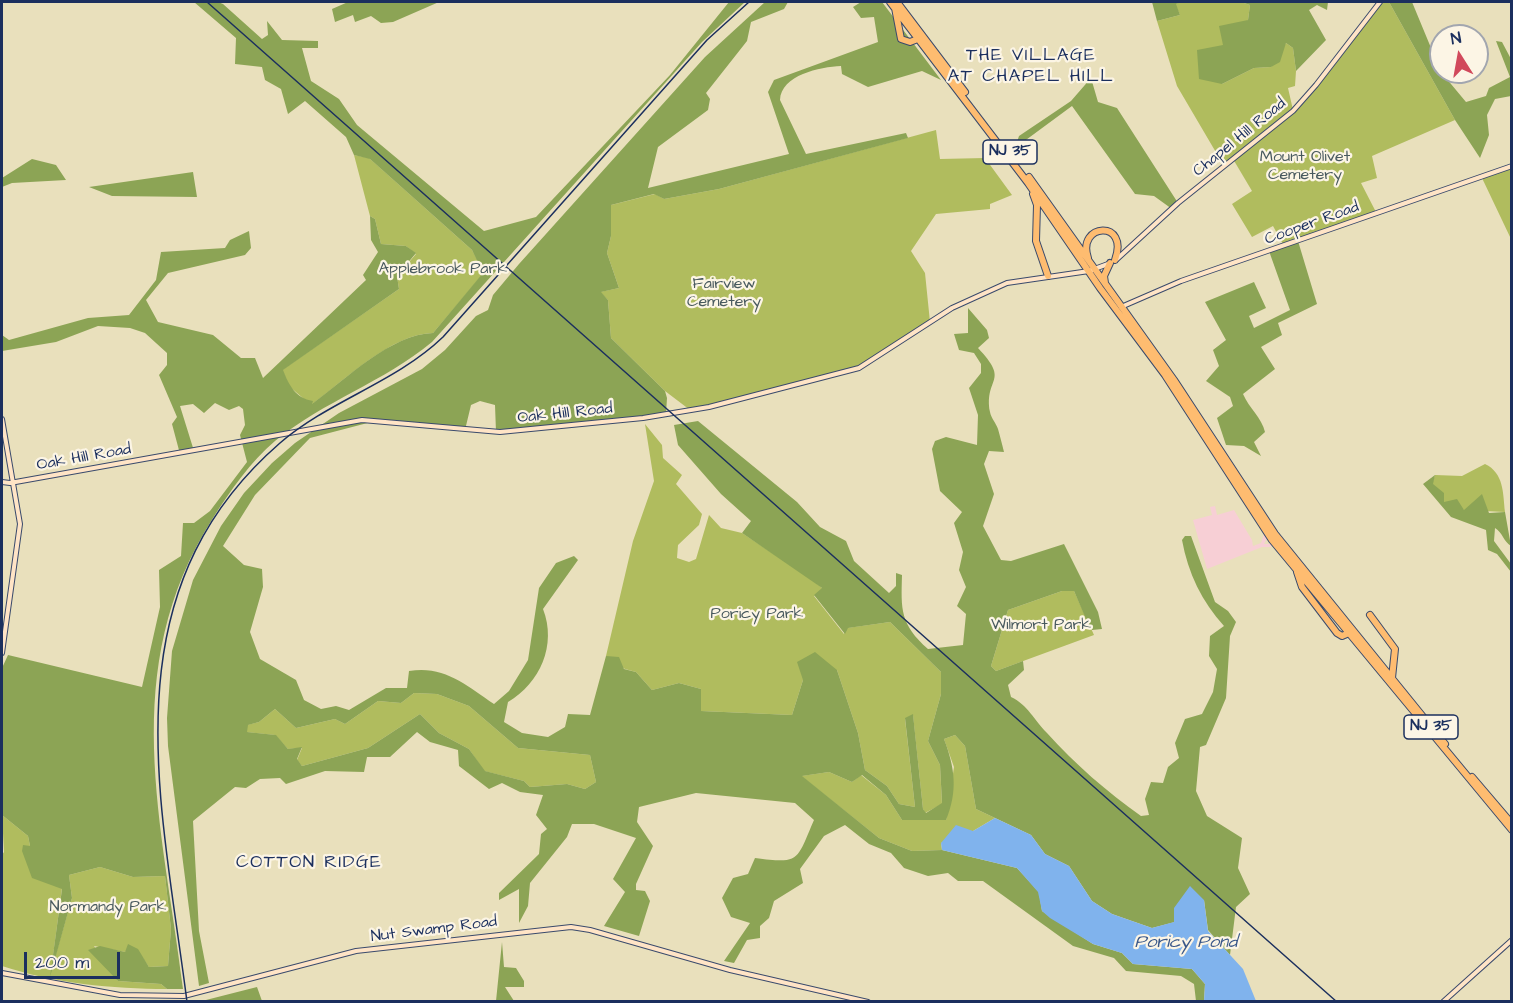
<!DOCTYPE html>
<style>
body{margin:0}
#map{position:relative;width:1513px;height:1003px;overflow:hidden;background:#e9e0bc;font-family:"Architects Daughter",sans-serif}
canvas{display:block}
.frame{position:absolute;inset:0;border:3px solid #1b2f5e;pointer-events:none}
.north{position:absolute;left:1429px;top:24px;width:60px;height:60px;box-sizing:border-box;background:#fcf5e5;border:2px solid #a2a6af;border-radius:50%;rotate:349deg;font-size:16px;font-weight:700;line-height:24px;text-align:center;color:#1b2f5e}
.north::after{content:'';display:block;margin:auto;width:21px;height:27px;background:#d1495b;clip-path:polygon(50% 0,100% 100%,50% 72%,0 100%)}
.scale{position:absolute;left:24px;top:952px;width:96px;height:27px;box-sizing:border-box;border:3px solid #1b2f5e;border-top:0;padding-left:8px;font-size:18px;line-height:21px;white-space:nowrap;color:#1b2f5e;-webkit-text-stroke:4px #fcf5e5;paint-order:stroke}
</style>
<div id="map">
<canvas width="1513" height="1003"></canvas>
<div class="frame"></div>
<div class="north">N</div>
<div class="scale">200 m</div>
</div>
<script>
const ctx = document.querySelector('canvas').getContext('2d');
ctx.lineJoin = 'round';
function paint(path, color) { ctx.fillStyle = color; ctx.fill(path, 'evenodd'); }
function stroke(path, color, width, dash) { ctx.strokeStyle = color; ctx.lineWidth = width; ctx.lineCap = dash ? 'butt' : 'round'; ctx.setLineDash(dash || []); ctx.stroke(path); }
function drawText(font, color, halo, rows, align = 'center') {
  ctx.font = font + ' "Architects Daughter",sans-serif'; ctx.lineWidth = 4.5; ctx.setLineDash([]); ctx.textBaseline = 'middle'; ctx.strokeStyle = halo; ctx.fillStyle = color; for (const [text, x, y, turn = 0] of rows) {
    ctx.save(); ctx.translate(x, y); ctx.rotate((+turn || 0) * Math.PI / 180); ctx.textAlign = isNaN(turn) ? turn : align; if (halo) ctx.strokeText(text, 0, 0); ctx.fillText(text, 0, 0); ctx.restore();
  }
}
const built = new Path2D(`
 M1215,506L1217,515L1234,510L1252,540L1253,546L1261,543L1264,534L1267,538L1264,544H1271V547H1262L1207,569L1193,520L1212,515L1210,507Z`);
const green = new Path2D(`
 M1182,2H1241L1250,5L1248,20L1223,45L1222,84L1254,68L1271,67L1286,43L1293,48L1296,71L1295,86L1288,88L1293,110L1380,2H1389L1455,120L1372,156L1377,178L1361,183L1377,214L1284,246L1273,226L1252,237L1232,204L1252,191L1233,159L1224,166L1177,86L1157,21L1180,15L1175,4Z
 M936,130L940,159L985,158L1012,195L990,204V209L936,214L911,251L925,273L930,322L866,365L690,410L665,391L611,338L608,300L600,292L619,288L607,253L611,236V205L655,194L664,199L719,189Z
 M354,155L369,158L472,250L484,273L433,333C391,334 345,380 311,405L290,387L282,370L399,289L397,276L416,254L406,246L381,244L375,219L370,216Z
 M1511,166V239L1482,178Z
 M645,424L662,445L663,458L682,475L676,484L702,514L699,525L678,545L677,558L689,562L696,559L709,515L721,528L742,533L813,580L823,589L814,596L844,634L847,628L890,622L941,672V694L928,741L940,765L942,804L925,813L923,809L913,715L905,719L915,807L899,804L887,786L865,770L858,733L837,670L803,680L792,715L701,711V689L679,683L652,690L636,672L625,669L606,656L633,541L654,481Z
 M1485,464C1504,473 1503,493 1505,512L1464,510L1444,503L1432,484L1435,475L1462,476Z
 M1062,591H1074L1094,635L996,671L991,666L1008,610Z
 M414,693L437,694L469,706L518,748L590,755L596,782L585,789L567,784L530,787L524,781L484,771L469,749L439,733L420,714L368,748L302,766L297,760L302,748L288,749L275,735L246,732L247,725L259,722L275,709L296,728L335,719L345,724L378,701L401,703Z
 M955,735L965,746L976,809L995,818L973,831L941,843L942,850L912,851L879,838L801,776L829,772L852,782L861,775L886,795L902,820H946L954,767L944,739Z
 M2,815L28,836L30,846L62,888L51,971L72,898L69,875L100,867L133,877L165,876L171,929L168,966L149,967L140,954L129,947L125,952L94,946L118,981L161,984L167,989C113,989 53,983 2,966V855L4,852Z`);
const forest = new Path2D(`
 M194,2H218L223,4L262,39L268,35L267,21L282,40L318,41V48H302L311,81L339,99L357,125L484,231L536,217L670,75L729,2H745L702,42L432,342C384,382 324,401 275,441C251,461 230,491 213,518C116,670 163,823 183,989H167L161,984L118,981L88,950L100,946L125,952L128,944L138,949L149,967L168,966L171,929L165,876L133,877L100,867L69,875L72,898L50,977L62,889L32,878L22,851L23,845L30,846L28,836L2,815V668L8,655L142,687L160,607L159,570L181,556L183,523H194L210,511L247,462L240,435L245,425L243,409L239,406L229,410L215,403L204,413L193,404L180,406L194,451L180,454L172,424L177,417L159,375L167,365V353L145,333L130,328L98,326L56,342L2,351V335L9,340L88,318L129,315L156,280L161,252L225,248L230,240L249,231L251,248L245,255L168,273L146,300L158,322L213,335L241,358H255L263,378L366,280L363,275L378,252L371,240L370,216L375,219L381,244L406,246L416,253L397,276L399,289L283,370C289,385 295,398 313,401L312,404C346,379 391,334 433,333L483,273L472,250L370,159L354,155L346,137L305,101L288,114L281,89L265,80L262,67L235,64L236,38Z
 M348,2H439L393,22L381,23L371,16L355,22L353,15L335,22L332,9Z
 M765,2H788L784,9L751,22L747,41L706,93L710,99L708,110L658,147L648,188L789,154L768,92L774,80L878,42L874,17L861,18L853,7L861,2H882L941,80L922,71L868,87L842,74L841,66C820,67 781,75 780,100L806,154L906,133L908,138L719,189L664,199L654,194L611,205V236L607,253L619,288L601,292L608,300L611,338L665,391L667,398L666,414L496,432L495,405L480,401L471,405L465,430L379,420L310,438L255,495L223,546L244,565L262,569L263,587L250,632L260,659L296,680L304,700L321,709L336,706L349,710L386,688H407L409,671C444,665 466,685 494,704L509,691L528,660L539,588L556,563L574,556L578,560L543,609C557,645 540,683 508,702L504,722L522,733L548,737L565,727L568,714L590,715L606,656L619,657L624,669L636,672L652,690L679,683L701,689V711L792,715L803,680L797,662L815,652L837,670L858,733L865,770L887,786L899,804L915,807L905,718L913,714L923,809L926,813L942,803L940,765L928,741L941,694V672L890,622L848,628L845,634L814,595L822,588L742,533L751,521L721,494L678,445L674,425L698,421L797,502L820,527L846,541L854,561L889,593L896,586V573L902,575C901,610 900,624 928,649L963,645L966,614L957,606L966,587L959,570L963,552L954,523L962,512L940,491L932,449L935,441L946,437L977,445L978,415L969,388L981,373V364L974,353L959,350L954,334L968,333V308L987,330L989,338L978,348C1011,383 984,376 990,412C991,418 996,423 998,429C1000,436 1002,444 1004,452L989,451L984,464L994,494L983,526L1001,560L1011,561L1064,544L1098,612L1102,629L1092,630L1089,626L1074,591H1062L1008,610L991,666L996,671L1023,661L1024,670L1008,685L1011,697C1028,705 1034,720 1047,733C1075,764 1107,792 1141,816L1149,815L1145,799L1151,782L1163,783L1168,767L1179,758L1175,743L1185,719L1202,714L1213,692L1217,669L1209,656L1210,636L1224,626C1202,602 1188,573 1182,540L1185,536H1191L1215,602L1228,611L1236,622L1230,636L1226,698L1206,745L1200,747L1196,791L1207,816L1242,838L1238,868L1250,894L1236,907L1230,955L1208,930L1204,900L1175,922L1152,928L1112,914L1092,901L1069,866L1045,854L1031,835L976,809L965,746L955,735L944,739C955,768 958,791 946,820H902L886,795L862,775L852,782L829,772L802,776L879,838L912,851L942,850L1017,868L1039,892L1042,911L1093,944L1122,953L1133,964L1192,969L1205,984L1204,1001H1196L1194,984L1181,976L1126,971L1114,958L1073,946L983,881H958L948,873L928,876L904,868L891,853L869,844L845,825L824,836L800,869L803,883L774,901L769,918L760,926V938L747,940L734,963L724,961L750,923L731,917L722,898L733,878L748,874L755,858C801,864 796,861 814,820L795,803L696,793L639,807L637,822L653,846L636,884V890L645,891L650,901L639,936L604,926L625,892L613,879L636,838L594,824H572L567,837L530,883L528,906L519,923V889L499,900V893L539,854L541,834L547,829L536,815L543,795L520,792L502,783L489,789L459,766L458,750L430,742L417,732L390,757H367L364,772L325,771L286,784L280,778L260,779L246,788L235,787L193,821L199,931L209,983L199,986L168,746L167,718L172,651L193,580L221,526L244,493L272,463L295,443L339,413L422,369L445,350L476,316L488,310L493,295L519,264L705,57ZM414,693L437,694L469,706L518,748L590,755L596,782L585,789L567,784L530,787L524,781L485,771L469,749L439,733L420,714L368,748L302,766L297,759L302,747L288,749L276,735L247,732L248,725L259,722L275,709L296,728L335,719L345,724L378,701L401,703Z
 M1152,2H1182L1176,4L1180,15L1157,21Z
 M1241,2H1328L1327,10L1317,5L1309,10L1326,40L1296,71L1293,48L1286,43L1280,62L1271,67L1254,68L1222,84L1199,79L1197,50L1223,45L1219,26L1248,20L1250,5Z
 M1389,2H1412L1441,72L1466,102L1486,96L1489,88L1510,77L1496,41L1502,42L1511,59V96L1495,99L1487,115L1489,135L1480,158L1455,120Z
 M1091,78L1098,102L1117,108L1178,203L1172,209L1154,196L1135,194L1072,106L1015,148L1019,136L1071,101Z
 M32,159L56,165L66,180L12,183L2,187V178Z
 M193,172L197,197L112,196L89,187Z
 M1298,241L1317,304L1278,323L1282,335L1261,347L1275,369L1243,394C1249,408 1262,418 1265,432L1254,442L1261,456L1244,446L1226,445L1217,418L1233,406L1230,397L1206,381L1219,366L1213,350L1226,340L1205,302L1254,282L1266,308L1249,316L1254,328L1290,310L1269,251Z
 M1435,475L1433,484L1444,493V502L1457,499L1464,510L1482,494L1489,513L1505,512L1511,546C1503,541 1503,533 1495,528L1494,541L1511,564V572L1497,554L1488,550L1486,530L1451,517L1423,484Z
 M502,942L504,967L516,968L524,981V987H505L514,1001H496Z
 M257,987L262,1001H202Z`);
const water = new Path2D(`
 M995,818L1031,835L1045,854L1069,866L1092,901L1112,914L1152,928L1174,922V908L1190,886L1204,900L1208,931L1243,969L1256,1001H1204L1205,984L1192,969L1133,964L1122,953L1093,944L1050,918L1042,911L1038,892L1017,868L942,850L941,843L956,825L973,831Z`);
const secondary = new Path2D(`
 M1117,259L1178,203L1293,111L1316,85L1380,2
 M1121,307L1181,281L1512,166
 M2,419L20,524L2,653
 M2,482L10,483L362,420L500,432L643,418L709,407L859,368L952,308L1007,283L1089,271L1108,264
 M2,973L120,995L184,996L356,951L571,927L590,930L730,970L868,1002
 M1443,1002L1512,940`);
const highway = new Path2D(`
 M890,2L1028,183L1100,288L1165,375L1272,540L1512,830
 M897,2L965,92
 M895,8L901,39L910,42L923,37
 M1029,177L1174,380L1275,534L1445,744
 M1033,194L1037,205L1036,241L1048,276
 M1088,258C1076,223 1130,219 1115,260
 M1105,283L1104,276L1110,263
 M1297,572L1302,587L1337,633L1342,636L1349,633
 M1370,615L1395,649L1392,678
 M1472,777L1512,824`);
const rail = new Path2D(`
 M207,2L1337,1002
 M187,1002C162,803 105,595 280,443C330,400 395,383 443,337L707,40L749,2`);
const shields = [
 [1010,152,54],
 [1431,727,54]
];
const shieldNames = [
 ["NJ 35",1010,152],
 ["NJ 35",1431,727]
];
const streetNames = [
 ["Chapel Hill Road",1240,138,-39],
 ["Cooper Road",1312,224,-20],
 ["Oak Hill Road",565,414,-6],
 ["Oak Hill Road",84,458,-10],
 ["Nut Swamp Road",434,930,-7]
];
const parkNames = [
 ["Mount Olivet",1305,158],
 ["Cemetery",1305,176],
 ["Applebrook Park",443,270],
 ["Fairview",724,285],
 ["Cemetery",724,303],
 ["Poricy Park",757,615],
 ["Wilmort Park",1041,626],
 ["Normandy Park",108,908]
];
const neighbourhoodNames = [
 ["THE VILLAGE",1031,56],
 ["AT CHAPEL HILL",1031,77],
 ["COTTON RIDGE",309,863]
];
const waterNames = [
 ["Poricy Pond",1186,943]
];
paint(built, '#f7cfd5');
paint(green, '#b0bc5e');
paint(forest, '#8ca455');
paint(water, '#80b3ed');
stroke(secondary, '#3a4a6c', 6);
stroke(highway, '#3a4a6c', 8);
stroke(secondary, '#ffe4c6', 4);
stroke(highway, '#febc70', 6);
stroke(rail, '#1b2f5e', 1.5);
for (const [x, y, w] of shields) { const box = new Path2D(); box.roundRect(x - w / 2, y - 12, w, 24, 4.5); ctx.fillStyle = '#fcf5e5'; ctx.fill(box); stroke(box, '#1b2f5e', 1.5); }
drawText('bold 15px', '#1b2f5e', null, shieldNames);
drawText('16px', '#1b2f5e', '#fcf5e5', streetNames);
drawText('16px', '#48595e', '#fcf5e5', parkNames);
ctx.letterSpacing = '1.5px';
drawText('18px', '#1b2f5e', '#fcf5e5', neighbourhoodNames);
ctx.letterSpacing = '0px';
drawText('italic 18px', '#395789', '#fcf5e5', waterNames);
</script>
